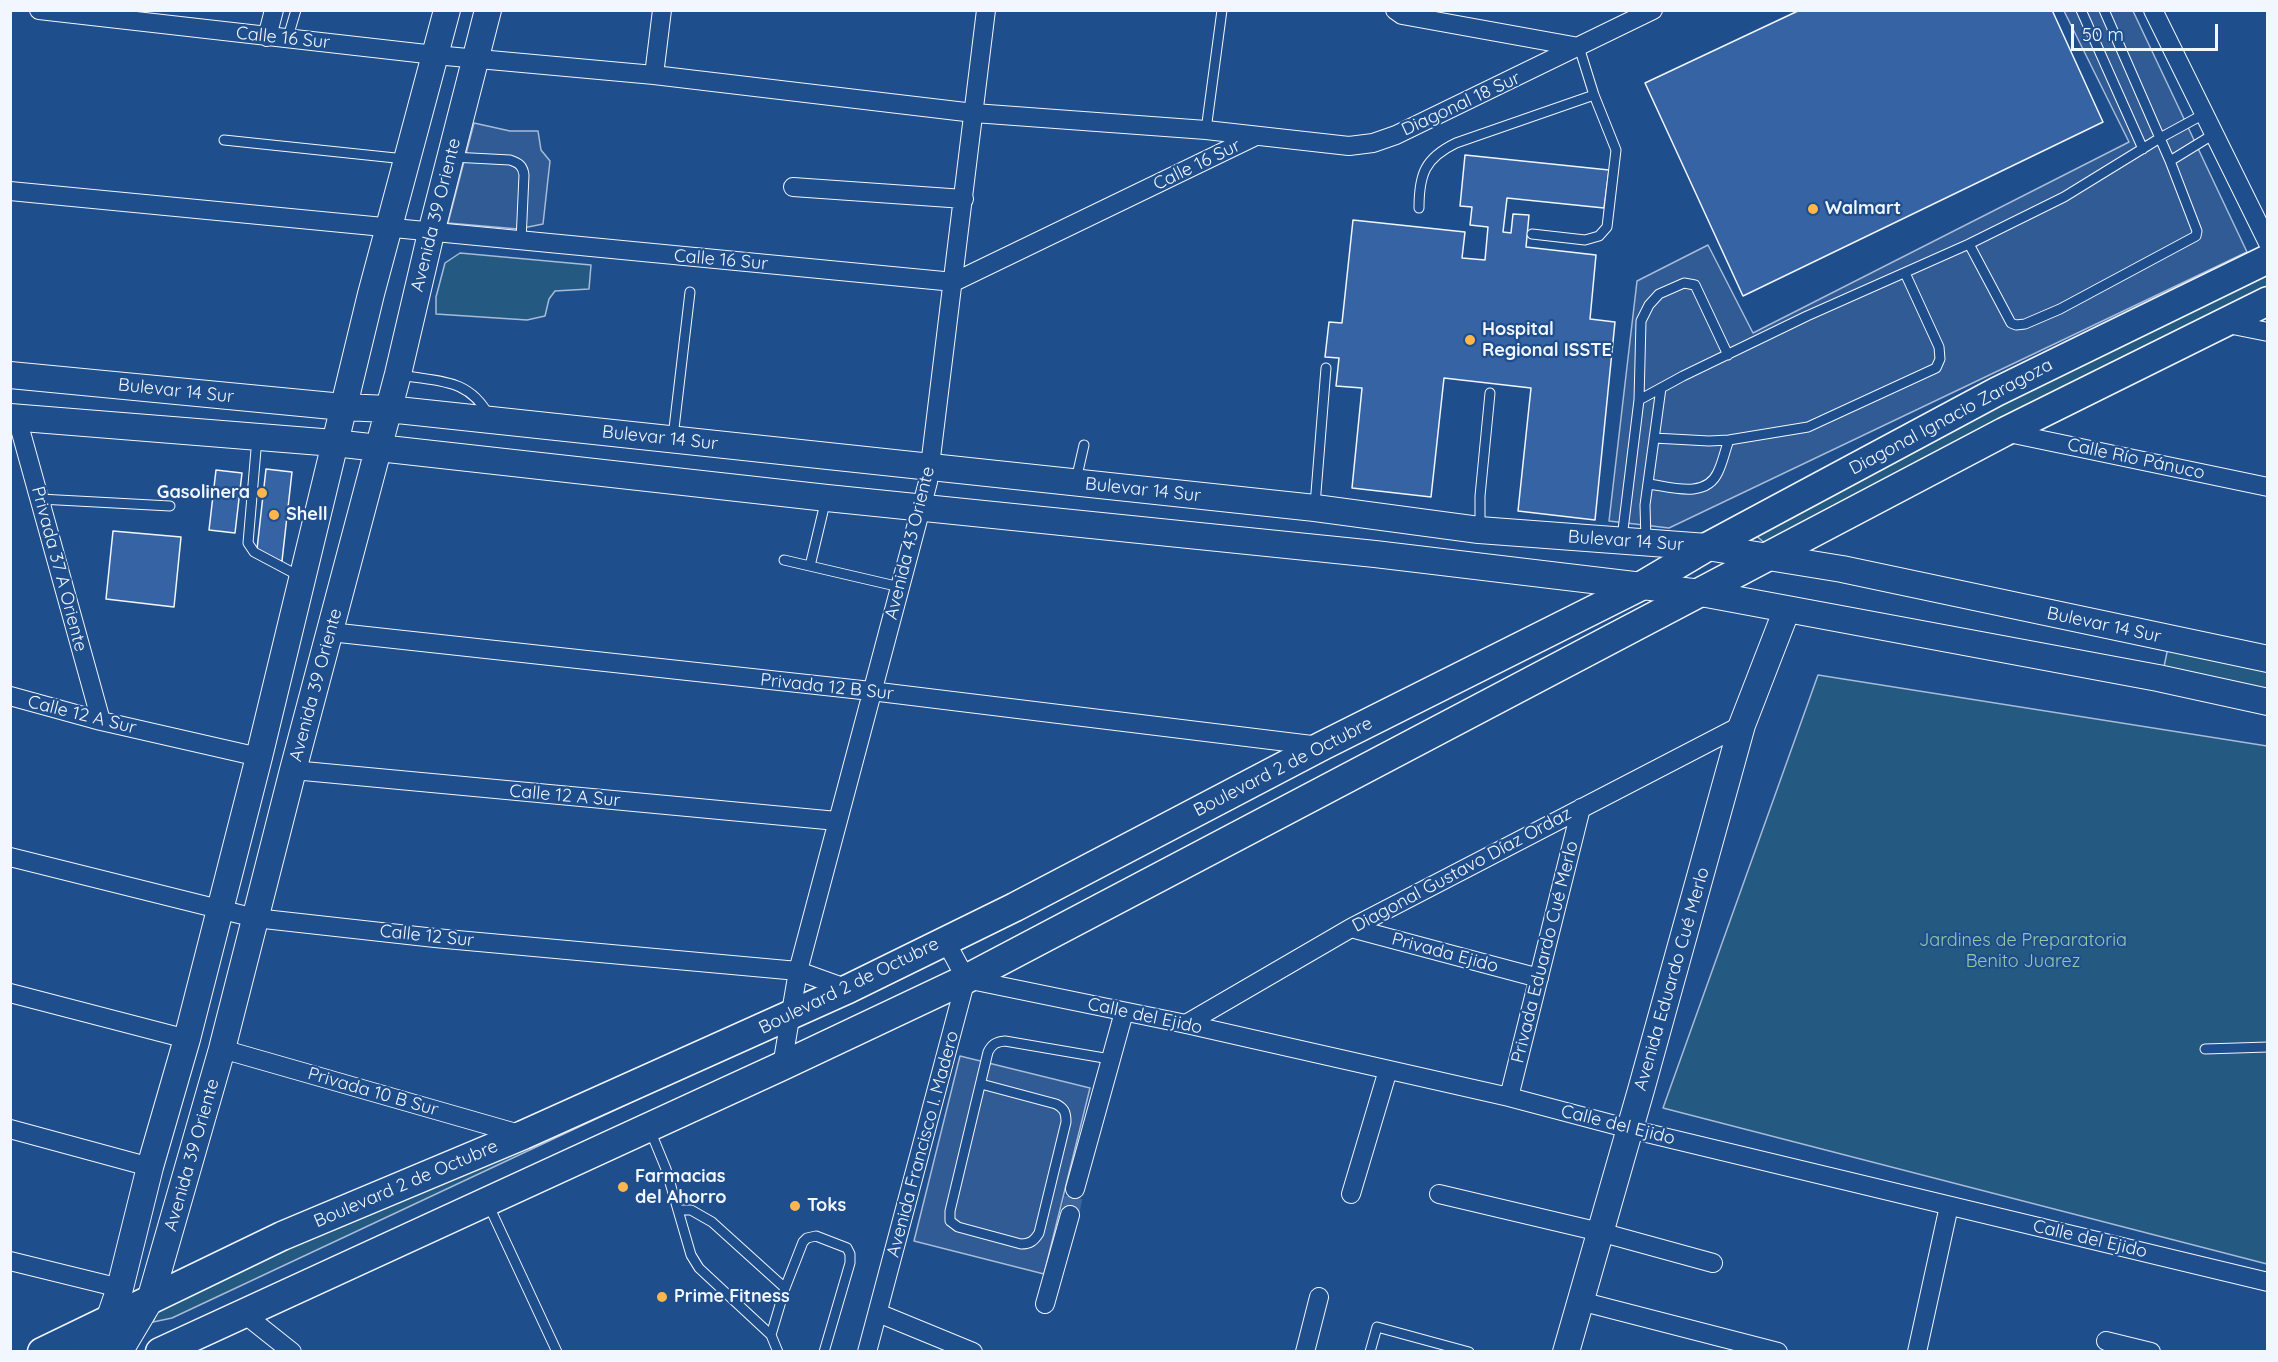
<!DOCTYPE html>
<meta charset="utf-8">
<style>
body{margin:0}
#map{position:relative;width:2278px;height:1362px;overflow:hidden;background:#1f4e8c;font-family:Quicksand,sans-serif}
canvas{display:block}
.frame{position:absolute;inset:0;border:12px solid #f2f6ff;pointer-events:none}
.scale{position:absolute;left:2071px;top:24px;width:147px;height:27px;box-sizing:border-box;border:3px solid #f2f6ff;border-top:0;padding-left:8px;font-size:18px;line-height:21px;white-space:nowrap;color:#f2f6ff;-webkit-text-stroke:4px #1f4e8c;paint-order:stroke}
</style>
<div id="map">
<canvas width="2278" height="1362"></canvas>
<div class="frame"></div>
<div class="scale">50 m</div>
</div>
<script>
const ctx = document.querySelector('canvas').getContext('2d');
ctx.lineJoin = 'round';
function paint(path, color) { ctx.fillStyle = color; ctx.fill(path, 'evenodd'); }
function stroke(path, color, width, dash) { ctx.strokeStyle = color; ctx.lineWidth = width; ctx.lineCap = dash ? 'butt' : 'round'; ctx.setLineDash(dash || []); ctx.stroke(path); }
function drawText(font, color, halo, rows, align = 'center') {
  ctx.font = font + ' Quicksand,sans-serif'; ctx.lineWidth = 4.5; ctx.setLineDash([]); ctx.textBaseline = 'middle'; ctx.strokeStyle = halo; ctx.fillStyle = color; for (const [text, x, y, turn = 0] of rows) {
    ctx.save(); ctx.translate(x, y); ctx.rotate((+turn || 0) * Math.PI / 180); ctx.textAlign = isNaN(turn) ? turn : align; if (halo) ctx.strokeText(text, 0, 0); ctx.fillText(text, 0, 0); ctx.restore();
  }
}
const green = new Path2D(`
 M460,253L591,265L589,289L555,291L549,299L545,316L527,320L436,314V297L445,263Z
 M2267,263V296L1768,546L1752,532Z
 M2169,643L2267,665V696L2162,676Z
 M1818,675L2267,746V1264L1663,1108Z
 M953,925L700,1070L172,1318L153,1322L163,1298L687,1048Z`);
const parking = new Path2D(`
 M2064,11H2133L2247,252L1669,528L1609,521L1637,281L1708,245L1753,333L2129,142Z
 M474,123L510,131H538L541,150L550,161L543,224L518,229L448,223Z
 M960,1056L1090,1088L1044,1274L914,1241Z`);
const building = new Path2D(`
 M1800,10H2052L2103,122L1743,296L1645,83Z
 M1465,155L1609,170L1604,208L1507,198L1503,232L1511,233L1513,214L1529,215L1526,247L1596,255L1590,319L1615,322L1595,520L1518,511L1531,388L1444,378L1431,497L1352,488L1362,388L1336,386L1339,358L1325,357L1329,322L1342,323L1353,220L1465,232L1462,258L1485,260L1488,227L1470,225L1472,207L1460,206Z
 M266,469L292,472L282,561L256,558Z
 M216,470L242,473L235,533L209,530Z
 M113,531L181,537L174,607L106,599Z`);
const streetTunnel = new Path2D(`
 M1070,1215L1075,1189`);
const lane = new Path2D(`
 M2081,10L2143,149
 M288,37L296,10
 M1206,130L1222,10
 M224,140L405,159
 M452,157L510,160C519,163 523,166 524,175L521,241
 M2170,161L2214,134
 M1419,208C1419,174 1425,158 1456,143L1594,95
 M1532,234L1585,240L1599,236L1607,227L1616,150L1594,95L1579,47
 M1969,244L2011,323L2016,325L2025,324L2060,309L2196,236L2197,231L2170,161L2104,10
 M401,375C439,382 469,378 489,416
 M1639,400L1641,321L1649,305L1659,294L1684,283L1695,285L1728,355
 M673,437L690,292
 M257,438L248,543L254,552L301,577
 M1654,438L1709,441L1729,440L1808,427L1936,368L1940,359L1939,347L1905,273
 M1076,480L1084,445
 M1649,484C1671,487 1706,499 1718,472C1723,462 1725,450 1729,440
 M40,499L170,506
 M1315,505L1326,368
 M1480,528V496L1490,393
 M1622,538L1639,400L1683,376L1807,316L1969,244L2064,197L2160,138L2204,114
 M1646,541L1645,505L1661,388
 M784,560L900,587
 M810,566L826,499
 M2205,1049L2268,1047
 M981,1084L1056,1104C1064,1108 1066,1112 1066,1122L1039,1233C1034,1241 1030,1244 1021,1244L958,1227L950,1221V1211L988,1052C992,1044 996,1042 1005,1041L1110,1059
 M650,1130L666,1169L691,1255L699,1268L771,1335L778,1352
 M488,1204L557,1352
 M679,1210H691L712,1222L785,1288L803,1242L807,1238L816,1236L847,1248L850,1254V1263L824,1352
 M771,1335L785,1288
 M1370,1352L1377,1327L1469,1352`);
const street = new Path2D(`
 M39,10L435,55L654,75L974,113L1206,130L1349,146L1373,143L1396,135L1653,10
 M1395,10L1402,15L1579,47
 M2153,10L2268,243
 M267,37L274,10
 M654,75L662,10
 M793,187L964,199
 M10,191L954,282L1256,136
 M2223,323L2268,332
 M17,418L101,721
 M2004,432L2268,487
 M330,632L871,691L1320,746
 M10,696L101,721L259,757
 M293,770L837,821
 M10,857L255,918L435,938L798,971L848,989
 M1351,928L1539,978
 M966,979L1186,1024L1509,1097L1630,1129L2268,1282
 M10,993L187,1039
 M1186,1024L1351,928L1742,725
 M222,1049L523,1135
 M782,1066L798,971L928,482L986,10
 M1509,1097L1581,808
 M10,1129L150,1167
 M1075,1189L1124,1012
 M1351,1194L1388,1070
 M1439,1194L1600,1232L1713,1263
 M10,1261L120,1288
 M1580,1301L1778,1352
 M1045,1304L1070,1215
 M243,1313L292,1352
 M878,1313L973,1352
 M2106,1341L2151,1352
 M867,1352L966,979L945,940
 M1305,1352L1319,1297
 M1917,1352L1949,1206`);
const secondary = new Path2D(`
 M10,375L343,407L388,409L1315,508L1479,530L1707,547L1842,569L2268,659
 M10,417L334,443L827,498L1375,554L1701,593L2158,678L2268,702
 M91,1352L109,1320L120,1288L150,1167L187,1039L259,757L371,294L447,10
 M119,1352L150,1300L222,1049L293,770L398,374L431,233L488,10
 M1566,1352L1641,1090L1742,725L1787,609`);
const primary = new Path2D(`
 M42,1352L282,1236L523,1135L848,989L1015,907L1322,746L1641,586L1707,547L1996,392L2268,259
 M160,1352L782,1066L966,979L2004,432L2268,301`);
const markers = [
 [1813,209,6,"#ffb74d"],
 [1470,340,6,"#ffb74d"],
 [262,493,6,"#ffb74d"],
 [274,515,6,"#ffb74d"],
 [623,1187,6,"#ffb74d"],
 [795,1206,6,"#ffb74d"],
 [662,1297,6,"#ffb74d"]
];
const streetNames = [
 ["Calle 16 Sur",283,38,6],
 ["Diagonal 18 Sur",1461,104,-25],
 ["Calle 16 Sur",1197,165,-26],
 ["Avenida 39 Oriente",436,215,-76],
 ["Calle 16 Sur",721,260,5],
 ["Bulevar 14 Sur",176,391,6],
 ["Diagonal Ignacio Zaragoza",1951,417,-28],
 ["Bulevar 14 Sur",660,438,6],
 ["Calle Río Pánuco",2136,459,12],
 ["Bulevar 14 Sur",1143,490,6],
 ["Bulevar 14 Sur",1626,541,4],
 ["Avenida 43 Oriente",910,543,-76],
 ["Privada 37 A Oriente",59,569,75],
 ["Bulevar 14 Sur",2104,625,12],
 ["Avenida 39 Oriente",316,685,-75],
 ["Privada 12 B Sur",827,687,6],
 ["Calle 12 A Sur",82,715,14],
 ["Boulevard 2 de Octubre",1283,767,-27],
 ["Calle 12 A Sur",565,796,5],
 ["Diagonal Gustavo Díaz Ordaz",1462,870,-28],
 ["Calle 12 Sur",427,936,6],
 ["Privada Eduardo Cué Merlo",1545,952,-76],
 ["Privada Ejido",1445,953,15],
 ["Avenida Eduardo Cué Merlo",1672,979,-74],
 ["Boulevard 2 de Octubre",849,986,-26],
 ["Calle del Ejido",1145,1016,12],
 ["Privada 10 B Sur",373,1092,16],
 ["Calle del Ejido",1618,1125,14],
 ["Avenida Francisco I. Madero",923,1144,-75],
 ["Avenida 39 Oriente",192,1155,-74],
 ["Boulevard 2 de Octubre",406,1184,-23],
 ["Calle del Ejido",2090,1239,13]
];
const poiNames = [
 ["Walmart",1825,209],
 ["Hospital",1482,330],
 ["Regional ISSTE",1482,351],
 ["Gasolinera",250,493,"right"],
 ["Shell",286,515],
 ["Farmacias",635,1177],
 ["del Ahorro",635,1198],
 ["Toks",807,1206],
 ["Prime Fitness",674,1297]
];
const parkNames = [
 ["Jardines de Preparatoria",2023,941],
 ["Benito Juarez",2023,962]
];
paint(green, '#245a82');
stroke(green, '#a8bbd7', 1.5);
paint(parking, '#305b95');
stroke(parking, '#a8bbd7', 1.5);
paint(building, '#3563a3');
stroke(building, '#f2f6ff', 1.5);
stroke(streetTunnel, '#3f679d', 18, [18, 9]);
stroke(lane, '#f2f6ff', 11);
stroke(street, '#f2f6ff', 20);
stroke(secondary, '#f2f6ff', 28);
stroke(primary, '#f2f6ff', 31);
stroke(lane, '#1f4e8c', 9);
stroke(street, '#1f4e8c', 18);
stroke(secondary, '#1f4e8c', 26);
stroke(primary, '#1f4e8c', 28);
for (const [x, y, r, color] of markers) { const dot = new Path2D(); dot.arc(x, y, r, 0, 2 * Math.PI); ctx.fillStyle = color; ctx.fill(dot); stroke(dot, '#1f4e8c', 2); }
drawText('18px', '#f2f6ff', '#1f4e8c', streetNames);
drawText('bold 18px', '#f2f6ff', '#1f4e8c', poiNames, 'left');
drawText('18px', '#97c8a6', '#1f4e8c', parkNames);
</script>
